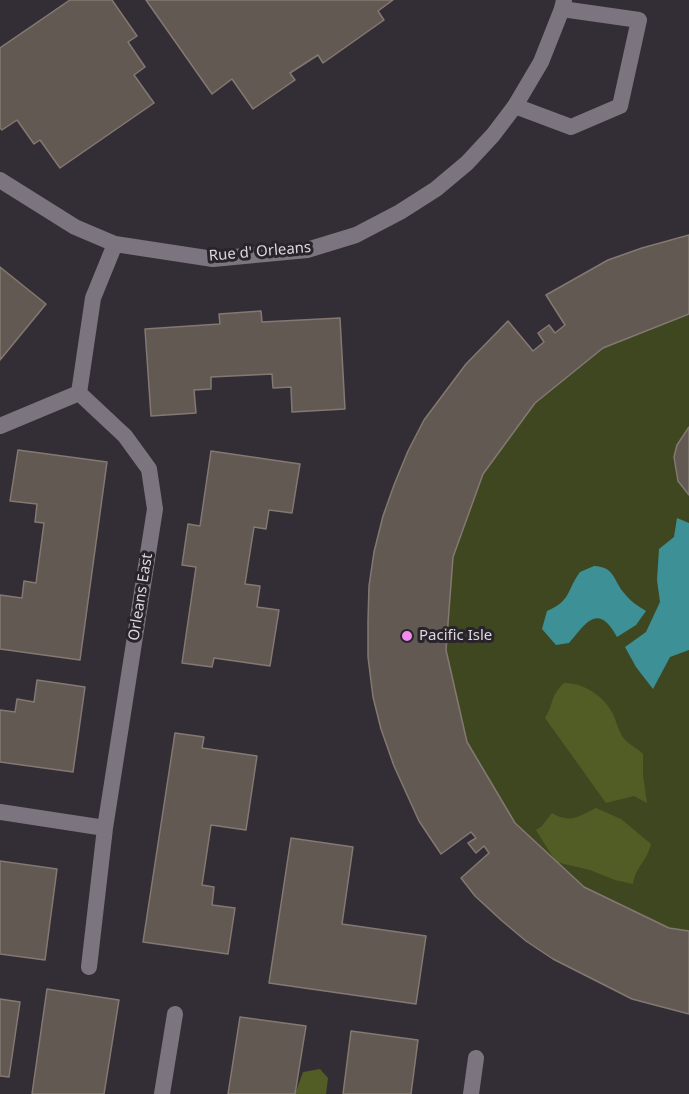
<!DOCTYPE html>
<style>
body{margin:0}
canvas{display:block;background:#332d35}
</style>
<canvas width="689" height="1094"></canvas>
<script>
const ctx = document.querySelector('canvas').getContext('2d');
ctx.lineJoin = 'round';
function paint(path, color) { ctx.fillStyle = color; ctx.fill(path, 'evenodd'); }
function stroke(path, color, width, dash) { ctx.strokeStyle = color; ctx.lineWidth = width; ctx.lineCap = dash ? 'butt' : 'round'; ctx.setLineDash(dash || []); ctx.stroke(path); }
function drawText(font, color, halo, rows, align = 'center') {
  ctx.font = font + ' "Noto Sans",sans-serif'; ctx.lineWidth = 6; ctx.setLineDash([]); ctx.textBaseline = 'middle'; ctx.strokeStyle = halo; ctx.fillStyle = color; for (const [text, x, y, turn = 0] of rows) {
    ctx.save(); ctx.translate(x, y); ctx.rotate((+turn || 0) * Math.PI / 180); ctx.textAlign = isNaN(turn) ? turn : align; if (halo) ctx.strokeText(text, 0, 0); ctx.fillText(text, 0, 0); ctx.restore();
  }
}
const green = new Path2D(`
 M685,314H689V931L669,928L584,887L515,823L467,742L446,650L453,557L483,474L535,403L603,348Z`);
const forest = new Path2D(`
 M564,683C584,683 604,696 613,714C616,721 618,729 622,736C627,744 636,747 643,754V775L647,803L634,796L606,803L545,718C554,704 550,696 564,683Z
 M596,808L621,819L651,844C647,861 636,866 633,884L615,880L590,870L556,862L536,830L542,826L552,813C571,824 579,816 596,808Z
 M320,1069L328,1078L326,1094H295L303,1072Z`);
const water = new Path2D(`
 M677,518L689,523V650L670,657L653,689L636,667L625,647L646,632L660,602L657,580L659,549L674,537Z
 M594,566C615,567 613,580 624,593C630,601 638,606 646,611L636,625L617,637C598,602 586,623 569,643L556,645L542,629L547,611C572,600 566,591 580,572Z`);
const building = new Path2D(`
 M70,0H112L137,36L128,42L145,67L134,75L154,103L60,168L40,140L34,144L17,120L2,130L0,128V48Z
 M146,0H393L378,11L384,20L323,63L318,55L290,73L295,80L253,109L232,79L212,94Z
 M689,235V314L603,348L535,403L483,474L453,557L446,650L467,742L515,823L584,887L669,928L689,931V1014L632,999L553,959L526,941L501,920L475,896L461,878L489,853L484,846L476,853L468,843L476,838L471,832L441,854L419,821L394,766L381,729L373,697L368,657V621L369,586L374,552L383,516L394,485L408,451L424,420L466,364L508,321L533,351L544,342L538,333L549,325L555,333L565,325L546,295L608,260L642,248Z
 M0,267L46,304L0,360Z
 M261,311L262,322L340,318L345,409L292,412L291,387L273,388L272,374L211,377V389L194,390L196,413L151,416L145,329L220,324L219,314Z
 M689,427V495L678,481L674,457L677,445Z
 M18,450L107,462L80,660L0,649V595L22,598L24,581L36,583L44,523L35,522L37,504L10,501Z
 M211,451L300,464L292,513L269,510L266,529L254,527L245,584L260,586L257,607L279,610L270,666L214,658L212,667L182,663L196,567L182,565L188,524L200,526Z
 M37,680L85,687L73,772L0,762V710L15,712L17,699L34,702Z
 M175,733L204,737L202,748L257,756L246,830L211,825L202,885L214,887L212,905L235,908L228,954L143,942Z
 M291,838L353,847L342,924L426,936L416,1004L269,983Z
 M0,861L57,869L45,960L0,954Z
 M47,989L119,1000L104,1094H32Z
 M0,999L20,1002L9,1077L0,1076Z
 M240,1017L306,1026L295,1094H228Z
 M351,1031L418,1040L411,1094H343Z`);
const service = new Path2D(`
 M515,106L571,127L620,106L639,20L562,9
 M162,1094L175,1014
 M471,1094L476,1058`);
const minor = new Path2D(`
 M0,180L75,227L115,244L213,259L307,250L356,235L400,212L436,189L467,163L493,135L515,106L541,62L562,9L564,0
 M0,426L79,393
 M0,812L105,828
 M89,967L105,828L155,509L149,469L125,436L79,393L93,298L115,244`);
const markers = [
 [407,636,6,"#f489f0"]
];
const streetNames = [
 ["Rue d' Orleans",260,252,-5],
 ["Orleans East",141,597,-81]
];
const poiNames = [
 ["Pacific Isle",419,636]
];
paint(green, '#3f4721');
paint(forest, '#525d25');
paint(water, '#3d9196');
paint(building, '#625952');
stroke(building, '#837972', 1.5);
stroke(service, '#7c757f', 16);
stroke(minor, '#7c757f', 16);
for (const [x, y, r, color] of markers) { const dot = new Path2D(); dot.arc(x, y, r, 0, 2 * Math.PI); ctx.fillStyle = color; ctx.fill(dot); stroke(dot, '#29242b', 2); }
drawText('15px', '#dcd8de', '#29242b', streetNames);
drawText('15px', '#dcd8de', '#29242b', poiNames, 'left');
</script>
